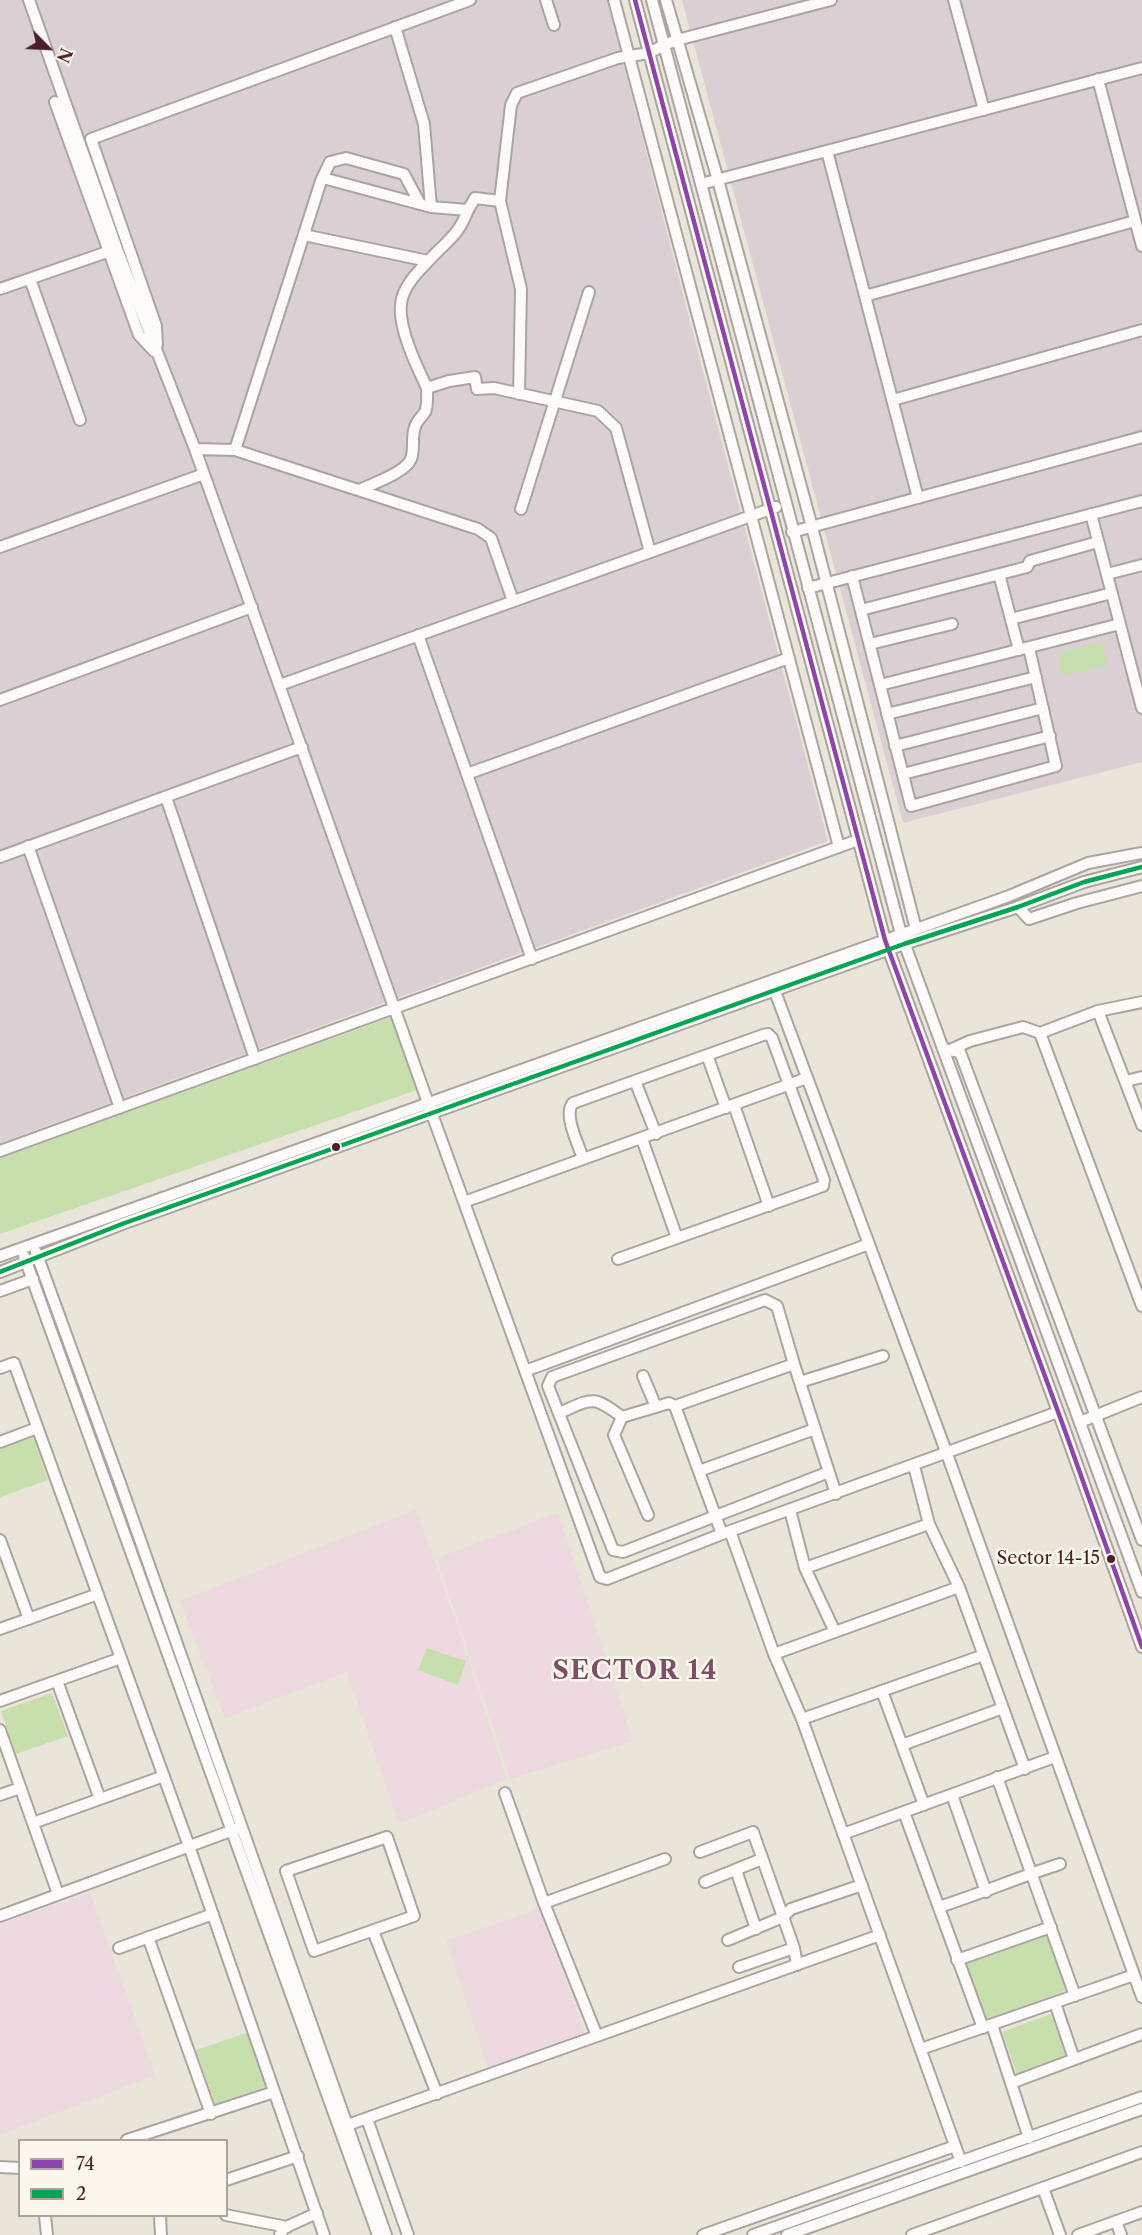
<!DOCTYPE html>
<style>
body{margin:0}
#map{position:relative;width:1142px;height:2235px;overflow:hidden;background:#e9e5d8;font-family:"Libre Caslon Text",serif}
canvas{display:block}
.legend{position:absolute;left:18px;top:2139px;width:210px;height:78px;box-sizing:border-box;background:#fbf7ec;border:2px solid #b4a19f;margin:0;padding:8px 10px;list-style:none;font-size:18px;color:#4a1f2b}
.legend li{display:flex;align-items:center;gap:12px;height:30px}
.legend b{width:30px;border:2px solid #b4a19f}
.north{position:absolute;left:18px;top:18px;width:60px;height:60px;-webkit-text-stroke:4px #fbf7ec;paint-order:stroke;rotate:114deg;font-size:16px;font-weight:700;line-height:24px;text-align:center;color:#4a1f2b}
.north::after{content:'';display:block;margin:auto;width:21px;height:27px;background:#4a1f2b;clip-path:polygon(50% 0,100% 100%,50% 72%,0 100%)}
</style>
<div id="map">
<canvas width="1142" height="2235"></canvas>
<ul class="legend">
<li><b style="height:8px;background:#8e44ad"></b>74</li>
<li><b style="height:8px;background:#00a651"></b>2</li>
</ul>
<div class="north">N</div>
</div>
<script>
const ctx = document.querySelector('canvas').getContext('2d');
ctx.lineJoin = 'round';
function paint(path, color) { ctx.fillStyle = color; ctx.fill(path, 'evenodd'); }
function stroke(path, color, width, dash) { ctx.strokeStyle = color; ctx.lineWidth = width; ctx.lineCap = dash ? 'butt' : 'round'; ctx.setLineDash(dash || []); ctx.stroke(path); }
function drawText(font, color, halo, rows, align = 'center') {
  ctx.font = font + ' "Libre Caslon Text",serif'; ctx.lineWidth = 5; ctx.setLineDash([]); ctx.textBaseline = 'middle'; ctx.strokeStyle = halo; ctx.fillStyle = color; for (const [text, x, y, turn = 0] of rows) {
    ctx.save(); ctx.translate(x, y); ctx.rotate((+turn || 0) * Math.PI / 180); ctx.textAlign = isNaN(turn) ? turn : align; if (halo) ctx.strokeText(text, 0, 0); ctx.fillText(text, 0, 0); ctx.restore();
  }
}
const built = new Path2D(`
 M416,1510L459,1629L506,1779L399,1824L347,1672L225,1718L180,1601Z
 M558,1513L633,1741L510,1779L437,1558Z
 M90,1893L155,2075L0,2135V1924Z
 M539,1909L585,2032L488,2068L446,1941Z`);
const industrial = new Path2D(`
 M0,0H607L699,356L828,841L0,1143Z
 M682,0H1142V762L903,823Z`);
const green = new Path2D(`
 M1102,642L1108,665L1062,676L1058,653Z
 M392,1017L417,1090L0,1234V1158Z
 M33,1437L48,1480L0,1497V1449Z
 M427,1648L466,1661L458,1685L418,1670Z
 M52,1693L68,1736L16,1754L1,1711Z
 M1048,1935L1067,1990L984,2022L964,1964Z
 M1051,2014L1066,2057L1017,2074L1002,2032Z
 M249,2032L267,2086L215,2104L196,2050Z`);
const minor = new Path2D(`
 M29,0L117,249L195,449L432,1114L600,1577L607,1579L722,1534L1058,1412
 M546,0L554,25
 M614,0L839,847
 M635,0L885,940L1064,1428L1142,1647
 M652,0L901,934L1142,1592
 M666,0L718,180L812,527L916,929
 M954,0L984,110
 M395,27L424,124L431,207
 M1098,79L1142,246
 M55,102L139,335L154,351
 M827,151L918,498
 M321,181L330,162L346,158L404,174L420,204
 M701,184L1142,68
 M500,201L521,289L519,394
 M304,235L428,261
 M30,279L80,420
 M0,289L110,251
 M865,296L1135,221
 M157,345L156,326L91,139L470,0
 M427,388C417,367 398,328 401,304C403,284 422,268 435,254C452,237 459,233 468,210
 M893,400L1142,330
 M195,449L235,450
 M359,490C372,484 405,473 411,459C415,449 411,437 415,427C417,420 422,417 425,412C428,406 427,395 427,388L449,381L475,377L477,389L494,388L598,411L616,428L650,552
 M521,509L589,292
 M1091,514L1142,708
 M792,532L1142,437
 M0,547L204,474
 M999,574L1019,650
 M1107,574L1142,565
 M852,576L911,806L1056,766L1029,648
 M808,588L1142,501
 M513,601L491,538L478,529L235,450L321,181L323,178L431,207L468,210L475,198L500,201L511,105L517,93L618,58L649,53L664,45L677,40L831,0
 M861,610L1027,567L1030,561L1098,542
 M1011,619L1112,593
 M418,635L532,959
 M870,644L952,624
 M280,685L776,507
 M880,685L1120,624
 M0,700L252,607
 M887,714L1036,677
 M895,746L1043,708
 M467,774L789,658
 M903,774L1050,736
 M166,797L255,1059
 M28,846L120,1108
 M0,857L302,747
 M1018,907L1029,919L1077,903L1142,886
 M773,986L947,1454L1142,1997
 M1098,1011L1142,1125
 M1040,1033L1142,1306
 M943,1049L960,1052L1142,1540
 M950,1050L970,1041L1023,1027L1040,1033L1098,1011L1142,1002
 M707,1055L726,1108
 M635,1081L656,1134
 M1126,1081L1142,1077
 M734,1105L769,1206
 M642,1139L677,1238
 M0,1151L858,840
 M583,1158C578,1144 563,1114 573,1103L763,1035L768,1034L772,1038L824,1180L823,1186L618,1259
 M464,1202C578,1160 693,1120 807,1078
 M36,1252L120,1483L386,2235
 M0,1256L1009,896L1088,863L1142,853
 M24,1256L378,2235
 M0,1272L122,1224L904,944L1018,907L1084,882L1142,867
 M0,1291L33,1279
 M794,1364L777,1306L765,1300L552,1377L548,1386L613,1550L623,1552L829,1472
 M0,1368L14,1363L189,1846L324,2235
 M525,1371L869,1244
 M643,1376L656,1407
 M800,1382L883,1356
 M559,1413C592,1399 592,1394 622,1417
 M1080,1422L1142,1397
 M0,1442L37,1428
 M914,1466L929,1524L959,1587L1025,1769
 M699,1471L815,1429
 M790,1510L805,1568L835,1632
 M648,1515L614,1435L622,1417L669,1403L675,1406
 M730,1531L774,1654L802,1719L961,2162
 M722,1534L675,1406L794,1364L836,1494
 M0,1540L29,1619
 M805,1568L929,1524
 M0,1629L98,1594
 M774,1654L959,1587
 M57,1681L100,1799
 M882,1691L924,1805
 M0,1701L121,1658
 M802,1719L984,1655
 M0,1730L58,1894
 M902,1745L1003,1708
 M997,1777L1075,1996
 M505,1793L544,1903
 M0,1795L20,1788
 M952,1795L986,1892
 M904,1812L983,2028
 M33,1823L164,1776
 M843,1834L1055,1757
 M387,1837L414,1916L314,1951L286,1871Z
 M700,1852L753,1832L794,1948
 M736,1870L756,1929
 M705,1882L762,1859
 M939,1907C980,1894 1019,1877 1060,1864
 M0,1916L236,1829
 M373,1931L437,2094
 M148,1937L211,2114
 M728,1940L783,1917L791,1909L862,1885
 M119,1948L213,1914
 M957,1960L1051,1927
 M739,1967L794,1948L797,1965
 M1055,2003L1074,2059
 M992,2025L1029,2138
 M597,2036L544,1903L665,1859
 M921,2049L1134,1975
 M1011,2083L1142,2034
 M367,2119L408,2235
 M342,2127L880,1935
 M127,2140L274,2092
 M0,2167L20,2168
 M226,2180L298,2156
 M1043,2188L1060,2235
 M226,2215L287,2227
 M45,2216L47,2235
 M160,2216L161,2235
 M1116,2221L1121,2235
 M280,2235L284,2228L317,2213
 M703,2235L955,2146
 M753,2235L1142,2097
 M787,2235L1142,2109
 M912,2235L1142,2152
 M1078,2235L1142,2212`);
const bus1 = new Path2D(`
 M635,0L885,940L1064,1428L1142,1647`);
const bus2 = new Path2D(`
 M0,1272L122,1224L904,944L1018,907L1084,882L1142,867`);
const markers = [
 [336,1147,5,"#4a1f2b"],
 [1111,1559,5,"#4a1f2b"]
];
const busNames = [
 ["Sector 14-15",1100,1559]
];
const districtNames = [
 ["SECTOR 14",635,1671]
];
paint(built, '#edd9df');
paint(industrial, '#dad0d4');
paint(green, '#c6dfad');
stroke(minor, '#aca49e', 14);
stroke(minor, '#fcfbf9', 10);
stroke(bus1, '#8e44ad', 4.5);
stroke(bus2, '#00a651', 4.5);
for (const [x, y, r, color] of markers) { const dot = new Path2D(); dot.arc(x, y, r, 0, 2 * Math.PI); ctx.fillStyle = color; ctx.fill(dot); stroke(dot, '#fbf7ec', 2); }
drawText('18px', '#4a1f2b', '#fbf7ec', busNames, 'right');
ctx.letterSpacing = '1.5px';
drawText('bold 26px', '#7b4f66', '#fbf7ec', districtNames);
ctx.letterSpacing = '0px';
</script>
